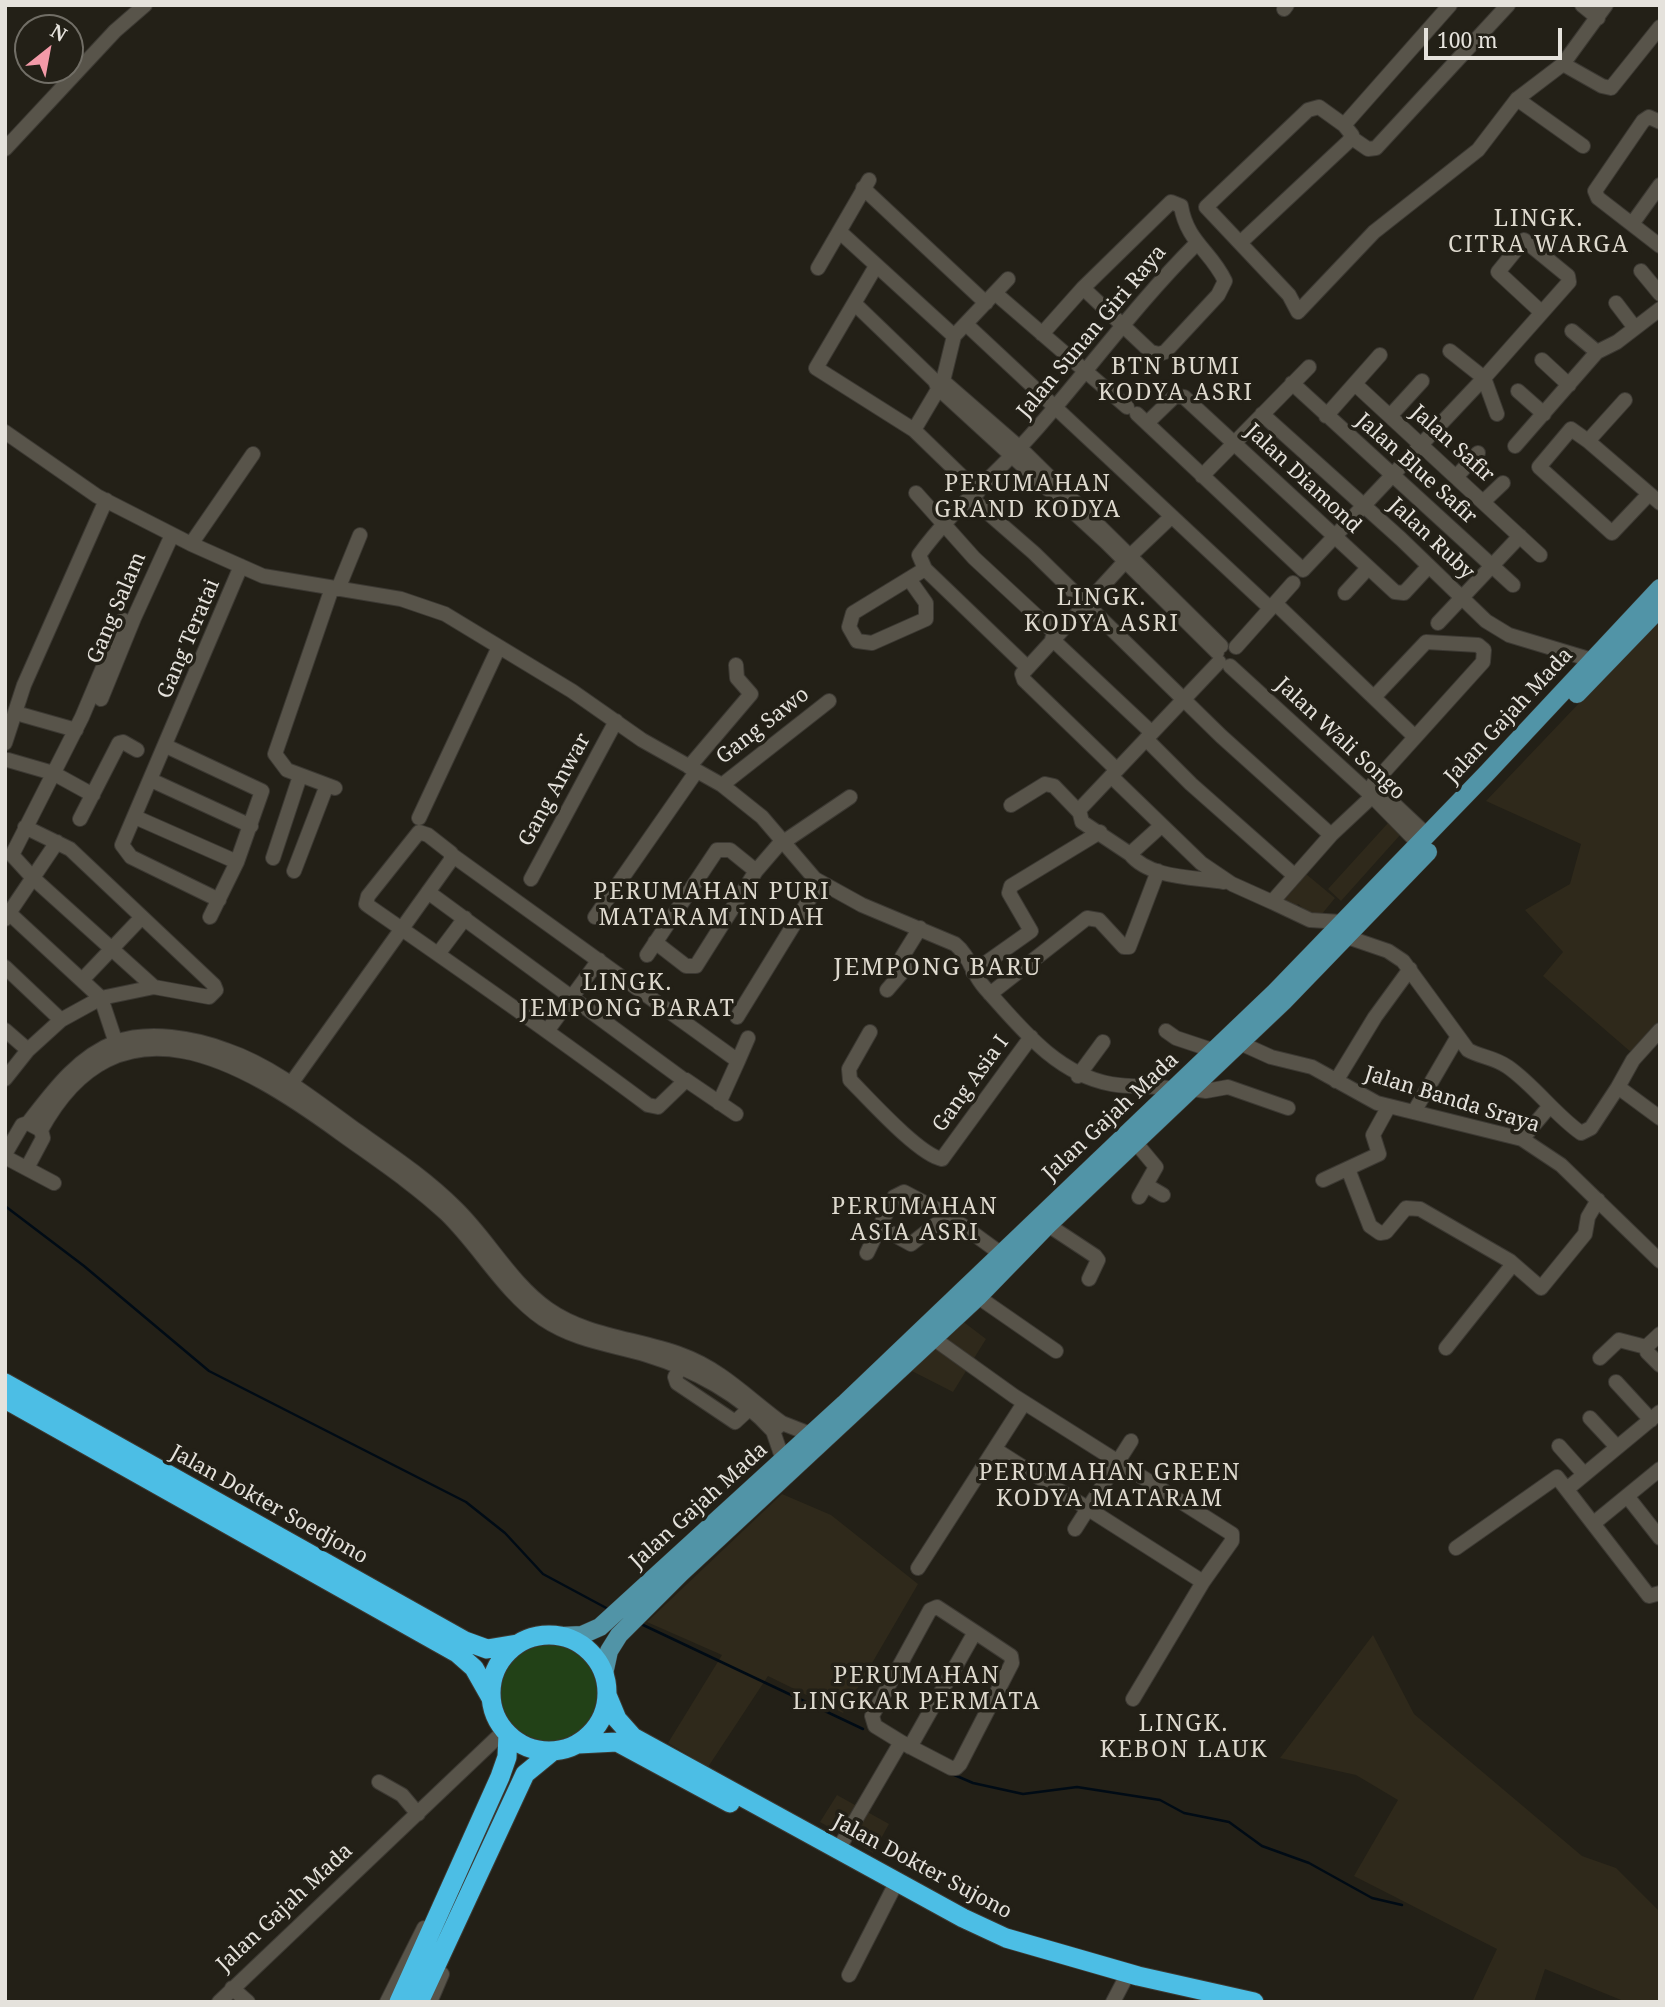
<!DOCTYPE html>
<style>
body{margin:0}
#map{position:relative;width:1665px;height:2007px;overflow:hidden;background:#232017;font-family:"Noto Serif",serif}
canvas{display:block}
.frame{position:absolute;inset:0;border:7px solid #e5e2dc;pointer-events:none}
.north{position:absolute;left:14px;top:14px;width:70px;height:70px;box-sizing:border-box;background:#232017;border:2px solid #716e66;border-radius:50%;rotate:31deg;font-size:19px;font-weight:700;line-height:28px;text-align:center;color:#e5e2dc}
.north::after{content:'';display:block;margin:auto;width:24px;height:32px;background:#f39aa8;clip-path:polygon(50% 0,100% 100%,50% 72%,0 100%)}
.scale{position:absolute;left:1424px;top:28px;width:138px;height:32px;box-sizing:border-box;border:4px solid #e5e2dc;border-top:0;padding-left:9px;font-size:21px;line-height:24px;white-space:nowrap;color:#e5e2dc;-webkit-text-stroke:5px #232017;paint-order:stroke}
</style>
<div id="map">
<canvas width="1665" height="2007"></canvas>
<div class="frame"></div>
<div class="north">N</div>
<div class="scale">100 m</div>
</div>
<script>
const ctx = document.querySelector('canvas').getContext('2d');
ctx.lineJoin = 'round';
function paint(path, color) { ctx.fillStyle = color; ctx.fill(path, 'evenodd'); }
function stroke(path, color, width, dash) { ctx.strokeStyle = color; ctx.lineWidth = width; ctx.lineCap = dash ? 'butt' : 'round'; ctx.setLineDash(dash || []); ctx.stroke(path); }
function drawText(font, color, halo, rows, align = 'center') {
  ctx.font = font + ' "Noto Serif",serif'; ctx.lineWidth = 7; ctx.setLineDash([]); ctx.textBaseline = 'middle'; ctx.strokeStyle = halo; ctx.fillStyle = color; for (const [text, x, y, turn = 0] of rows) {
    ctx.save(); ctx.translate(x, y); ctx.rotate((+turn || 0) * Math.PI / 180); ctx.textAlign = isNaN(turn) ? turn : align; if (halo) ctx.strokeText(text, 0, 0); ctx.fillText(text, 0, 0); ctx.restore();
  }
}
const built = new Path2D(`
 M1660,618V1027L1632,1053L1543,976L1563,952L1525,910L1570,884L1581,844L1486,801Z
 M1388,823L1401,834L1341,901L1328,889Z
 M1306,874L1335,898L1317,920L1298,904L1291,912L1281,904Z
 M961,1320L986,1339L953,1392L908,1369Z
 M782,1494L831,1515L918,1584L843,1713L768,1676L708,1767L668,1743L722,1655L647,1622Z
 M1373,1635L1414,1714L1582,1856L1616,1868L1660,1912V2002H1626L1545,1969L1534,2002H1472L1497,1949L1354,1876L1398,1800L1356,1775L1280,1758Z
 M837,1795L889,1824L873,1853L820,1822Z`);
const green = new Path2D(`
 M501 1693a48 48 0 1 1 96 0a48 48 0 1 1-96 0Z`);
const stream = new Path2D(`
 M5,1206L84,1266L209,1371L466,1502L505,1533L543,1574L610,1610
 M641,1624L863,1729
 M952,1774L973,1783L1023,1794L1077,1787L1160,1800L1184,1813L1229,1822L1262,1846L1309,1863L1372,1898L1402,1905`);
const minor = new Path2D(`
 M1582,5L1598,18
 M1284,9L1287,5
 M1563,64L1602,86L1611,88L1660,27
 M1517,99L1583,146
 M1660,122L1649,117L1643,121L1595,191L1598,198L1660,246
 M1344,125L1450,5
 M1352,138L1368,149L1376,148L1508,5
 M5,149L115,31L145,5
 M863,188L986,303
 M1632,224L1660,185
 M840,232L954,336
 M1240,243L1349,141L1352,135L1344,125L1319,107L1308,110L1206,207L1289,295L1298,312
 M876,266L816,368L914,430L978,492
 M818,268L869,180
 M1641,271L1660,294
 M995,293L1127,407
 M1616,303L1635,328
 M855,304L935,381
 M1298,312L1374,232L1478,150L1517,99L1563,64L1606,5
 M967,325L1270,608
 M1572,331L1597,352
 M1042,334L1083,288L1171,202L1181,206C1187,242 1211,251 1225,281L1218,295L1165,352L1159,354L1151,352L1083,288
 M1450,351L1484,378L1497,414
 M1542,360L1569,385
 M1292,383L1513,585
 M1355,384L1540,555
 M1518,391L1544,414
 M1625,400L1588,441L1660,503
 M1137,414L1303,570L1484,378L1569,282L1568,276L1524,240L1498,272L1540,311
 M1262,414L1401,539L1486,621L1509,635L1592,660
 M1326,416L1380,355
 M1390,416L1422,381
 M1147,423L1175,396L1184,397L1395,592L1404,593L1429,566
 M914,430L943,381L954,336L1008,279
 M5,432L97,496L191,544L263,576L401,599L445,614L572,691L642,740L722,785L762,817L815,879L862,905L955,944C970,956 972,974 985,988C1020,1027 1056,1074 1111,1084C1132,1088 1154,1085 1176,1089
 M1588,441L1571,429L1539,467L1612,533L1649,494
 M1515,446L1597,352L1617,342L1660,309
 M1202,476L1309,367
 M1456,477L1478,453
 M916,493L974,558L1056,634
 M972,499L1034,553L1221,736L1331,835
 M1484,501L1503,483
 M191,544L253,454
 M909,579L926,603V619L872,643L857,641L849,627L853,613L925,569
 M332,588L275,754L287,770L335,788
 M338,589L360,535
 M1345,593L1368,568
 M1275,603L1415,737
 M123,620L82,717L12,855L33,878L154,987
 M1438,623L1520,536
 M1052,639L1151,732
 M1236,647L1293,583
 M1217,652L1105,541L938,388L935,381H943L1020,448L1221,646
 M1230,666L1370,794L1419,844
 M1027,667L925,569L919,555C951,510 996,475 1032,434C1088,371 1135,305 1196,244
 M101,699L134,618L172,535
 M23,715L76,730
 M1146,739L1191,784L1295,876
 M5,743L24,685L106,500
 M166,746L262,791L237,862L210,917
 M8,760L53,773L93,795
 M689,767L751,694L737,678L736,665
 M1116,769L1024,680L1022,674L1130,556L1171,517
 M1111,776L1201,863L1232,884L1272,902L1331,835L1379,790
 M151,780L251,826
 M1373,784L1483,662L1484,650L1478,645L1426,642L1375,696
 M722,785L829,701
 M1375,786L1427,835
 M1011,805L1045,784L1054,786L1079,812
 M135,817L237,862
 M419,818L498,649
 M80,819L119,743L123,742L137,750
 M1161,826L1130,854L1082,822L1079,810L1219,662
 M782,843L850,797
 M1130,854C1150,879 1195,877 1224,882
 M452,855L738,1061L719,1103
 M273,858L300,776
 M294,871L327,785
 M531,879L616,721
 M428,892L684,1080
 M219,900L131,857L122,845L241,566
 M1272,902L1310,920L1341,922
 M9,913L101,998L118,1049
 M595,917L696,772
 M5,919L57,842
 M1347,937L1388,951L1403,961L1468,1050C1480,1057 1494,1057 1508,1067C1535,1086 1554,1114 1581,1133L1591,1128L1618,1087L1660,1118
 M655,942L686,966H696L756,871L781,842
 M438,954L465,918
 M647,955L717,850H730L756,871
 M5,967L61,1020
 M973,972L1031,931L1009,893L1011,886L1100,832
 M83,979L142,917
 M887,990L905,969L902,957L920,928
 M990,994L1087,918L1099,920L1124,947H1129L1158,871
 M737,1017L820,882
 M5,1030L28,1050
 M547,1031L599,960
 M1166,1031L1176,1038L1215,1051
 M870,1032L849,1069L850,1080C868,1098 919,1155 942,1159L1031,1037
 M1240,1043L1271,1057L1312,1067L1377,1103L1522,1139L1561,1165L1660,1261
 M738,1061L748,1038
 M1078,1076L1103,1042
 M5,1079L28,1050L61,1020L101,998L154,987L209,997L216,990L214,985L70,849L25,827
 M1336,1081L1375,1017L1410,969
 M1618,1087L1633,1060L1660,1030
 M1193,1089L1206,1091L1228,1087L1288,1108
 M285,1092L451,860V853L428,835L419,832L368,896L366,904L370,907C464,972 557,1037 648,1105L658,1107L686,1080L736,1114
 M1415,1110L1457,1038
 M28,1123C52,1092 77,1057 116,1042C149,1030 194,1038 226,1050C273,1066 316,1101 356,1130C390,1154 426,1178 456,1208C488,1239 511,1283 548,1309C588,1337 637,1338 682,1355C721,1369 749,1399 782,1423
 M41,1130C119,987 242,1062 340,1133C376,1159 414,1184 446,1214C480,1247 504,1292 543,1319C576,1341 610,1344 647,1355C693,1369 741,1395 773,1431
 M1522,1139L1549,1107
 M1136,1143L1156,1167L1139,1197
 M5,1154L22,1125L28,1123L41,1130L43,1138L27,1168
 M5,1157L54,1183
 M1348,1169L1370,1226L1380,1233L1386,1232L1406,1208L1420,1209L1510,1261L1541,1288L1585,1234L1588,1217L1598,1200
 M1323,1180L1379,1154L1373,1135L1389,1106
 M1146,1185L1163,1195
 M1048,1225L1095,1256L1098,1260L1089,1279
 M880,1227L911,1244L948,1215
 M867,1253L894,1197L904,1192L948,1215L1000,1253
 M971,1292L1056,1351
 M933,1338L1014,1396L1232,1534V1541L1203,1582L1133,1699
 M1446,1348L1513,1264
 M1647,1352L1660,1365
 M1600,1358L1619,1340L1646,1347L1660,1334
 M684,1361L675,1377L677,1383L735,1422L749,1409
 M1616,1382L1651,1420
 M1590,1418L1617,1447
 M1559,1446L1584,1474
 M996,1450L1203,1582
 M783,1460L773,1431L782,1423L810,1434
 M1567,1489L1660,1412
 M1627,1496L1660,1538
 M1594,1523L1660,1469
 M1075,1529L1131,1441
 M1456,1548L1557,1477L1649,1596L1660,1593
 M918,1568L1024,1403
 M901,1742L875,1726L872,1716L930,1610L937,1607L975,1632L910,1747
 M379,1782L402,1795L418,1814
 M839,1848L901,1742L951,1768H956L960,1764L1012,1663L1011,1656L975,1632
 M849,1975L892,1891
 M232,1988L248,2002
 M219,2002L505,1730
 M387,2002L424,1928
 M430,2002L442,1974
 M1113,2002L1124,1981`);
const major = new Path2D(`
 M1577,694L1660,608
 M560,1636L582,1635L600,1627L844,1404L1275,992L1486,774L1660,588
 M604,1674L609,1651L619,1635L681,1573L978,1297L1048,1225L1284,1001L1428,852`);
const highway = new Path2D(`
 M5,1383L465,1641L487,1649L517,1644
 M5,1399L457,1653L474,1668L491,1698
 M491 1693a58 58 0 1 1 116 0a58 58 0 1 1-116 0Z
 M607,1695L617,1719L633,1737L963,1918L1006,1938L1138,1976L1254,2002
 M578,1744L617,1742L730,1803
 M399,2002L500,1777L507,1757L508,1734
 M419,2002L525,1774L553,1751`);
const streetNames = [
 ["Jalan Sunan Giri Raya",1092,332,-50],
 ["Jalan Safir",1452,444,42],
 ["Jalan Blue Safir",1416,469,42],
 ["Jalan Diamond",1303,479,43],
 ["Jalan Ruby",1431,539,43],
 ["Gang Salam",117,608,-67],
 ["Gang Teratai",189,639,-67],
 ["Jalan Gajah Mada",1509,716,-47],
 ["Gang Sawo",763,726,-38],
 ["Jalan Wali Songo",1340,739,43],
 ["Gang Anwar",555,790,-61],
 ["Gang Asia I",971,1084,-54],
 ["Jalan Banda Sraya",1452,1100,17],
 ["Jalan Gajah Mada",1111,1117,-43],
 ["Jalan Dokter Soedjono",269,1505,29],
 ["Jalan Gajah Mada",699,1506,-42],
 ["Jalan Dokter Sujono",922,1867,28],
 ["Jalan Gajah Mada",285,1908,-43]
];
const neighbourhoodNames = [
 ["LINGK.",1539,219],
 ["CITRA WARGA",1539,245],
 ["BTN BUMI",1176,367],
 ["KODYA ASRI",1176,393],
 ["PERUMAHAN",1028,484],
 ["GRAND KODYA",1028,510],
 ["LINGK.",1102,598],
 ["KODYA ASRI",1102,624],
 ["PERUMAHAN PURI",712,892],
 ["MATARAM INDAH",712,918],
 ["LINGK.",628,983],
 ["JEMPONG BARAT",628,1009],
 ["PERUMAHAN",915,1207],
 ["ASIA ASRI",915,1233],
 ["PERUMAHAN GREEN",1110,1473],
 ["KODYA MATARAM",1110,1499],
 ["PERUMAHAN",917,1676],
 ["LINGKAR PERMATA",917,1702],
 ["LINGK.",1184,1724],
 ["KEBON LAUK",1184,1750]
];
const quarterNames = [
 ["JEMPONG BARU",938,968]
];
paint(built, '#2f291b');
paint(green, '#224117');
stroke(stream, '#000b15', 2.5);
stroke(minor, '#3c3933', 16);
stroke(major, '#3c3933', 19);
stroke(highway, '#3c3933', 21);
stroke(minor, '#58544a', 14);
stroke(major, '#5194a7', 18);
stroke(highway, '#4cbee5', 19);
drawText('21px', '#e5e2dc', '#232017', streetNames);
ctx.letterSpacing = '2px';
drawText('23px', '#ded9ce', '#232017', neighbourhoodNames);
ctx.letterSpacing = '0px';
ctx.letterSpacing = '2px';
drawText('24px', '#ded9ce', '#232017', quarterNames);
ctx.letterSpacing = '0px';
</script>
